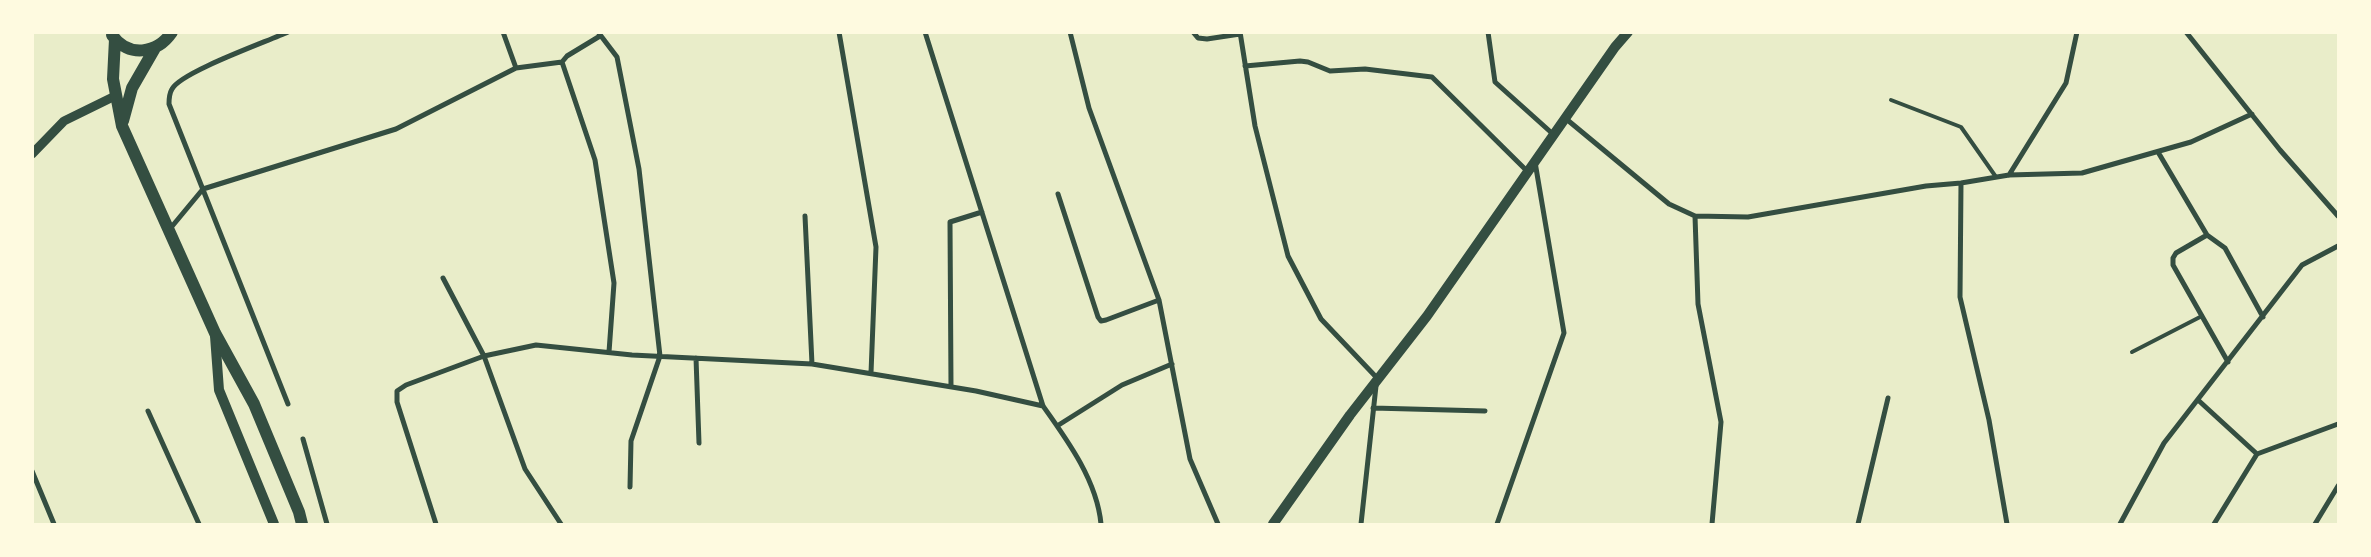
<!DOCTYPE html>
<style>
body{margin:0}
#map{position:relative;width:2371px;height:557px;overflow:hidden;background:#e9edc9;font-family:Helvetica,sans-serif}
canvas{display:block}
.frame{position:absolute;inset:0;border:34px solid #fefae0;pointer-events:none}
</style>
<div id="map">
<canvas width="2371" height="557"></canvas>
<div class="frame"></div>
</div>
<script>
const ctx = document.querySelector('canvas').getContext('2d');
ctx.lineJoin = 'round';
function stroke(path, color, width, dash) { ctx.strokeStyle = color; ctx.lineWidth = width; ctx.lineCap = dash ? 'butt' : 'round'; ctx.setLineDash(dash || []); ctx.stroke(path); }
const service = new Path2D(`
 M1891,100L1961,127L1996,177
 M2132,352L2202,316`);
const minor = new Path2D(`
 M288,32C266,42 181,72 172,89C169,94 169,99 169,104L288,404
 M503,32L516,68
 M598,32L617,57L639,169L660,356L631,441L630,487
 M839,32L876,247L871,373
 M925,32L1043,406C1068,441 1097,481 1101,524
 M1070,32L1089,108L1159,300L1190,459L1218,524
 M1193,32L1198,38L1207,39L1240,34
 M1240,32L1255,126L1288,256L1321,319L1378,379
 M1488,32L1495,82L1554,135
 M2186,32L2280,150L2338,216
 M600,36L567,56L562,62L595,160L614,283L609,352
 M1245,66L1300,61L1308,62L1330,71L1365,69L1432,77L1528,172
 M1565,118L1669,204L1695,216L1748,217L1926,186L1961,183L2009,175L2082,173L2191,142L2252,114
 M2158,152L2207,235L2225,248L2263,317
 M2009,175L2066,83L2077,32
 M1961,183L1960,297L1989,420L2007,524
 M1058,194L1098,317L1101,321L1106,320L1159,300
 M805,216L812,364
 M1695,216L1698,304L1721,422L1712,524
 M169,230L203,189L396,129L516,68L562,62
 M2207,235L2176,253L2173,258V265L2228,362
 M443,278L484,356L525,469L561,524
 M696,358L699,443
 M951,386L950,222L982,212
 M2198,400L2257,454
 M1373,408L1485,411
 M148,411L199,524
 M1057,426L1122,385L1172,364
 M303,439L327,524
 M32,471L54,524
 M436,524L397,402V391L406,385L484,356L536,345L632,355L812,364L976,391L1043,406
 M1361,524L1376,386
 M1497,524L1564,333L1535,162
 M1858,524L1888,398
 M2120,524L2164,443L2302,265L2338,246
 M2214,524L2257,454L2338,424
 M2315,524L2338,486`);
const tertiary = new Path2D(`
 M32,154L64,121L115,96`);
const secondary = new Path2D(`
 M215,336L219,390L274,524
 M1273,524L1350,415L1427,316L1615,47L1628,32`);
const primary = new Path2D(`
 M112,35C128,58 157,54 172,32
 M115,39L113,79L122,126L215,333L254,404L299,512L302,524
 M123,121L132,88L155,48`);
stroke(service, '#344e41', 4);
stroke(minor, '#344e41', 5);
stroke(tertiary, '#344e41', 9);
stroke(secondary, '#344e41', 10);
stroke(primary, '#344e41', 12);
</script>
